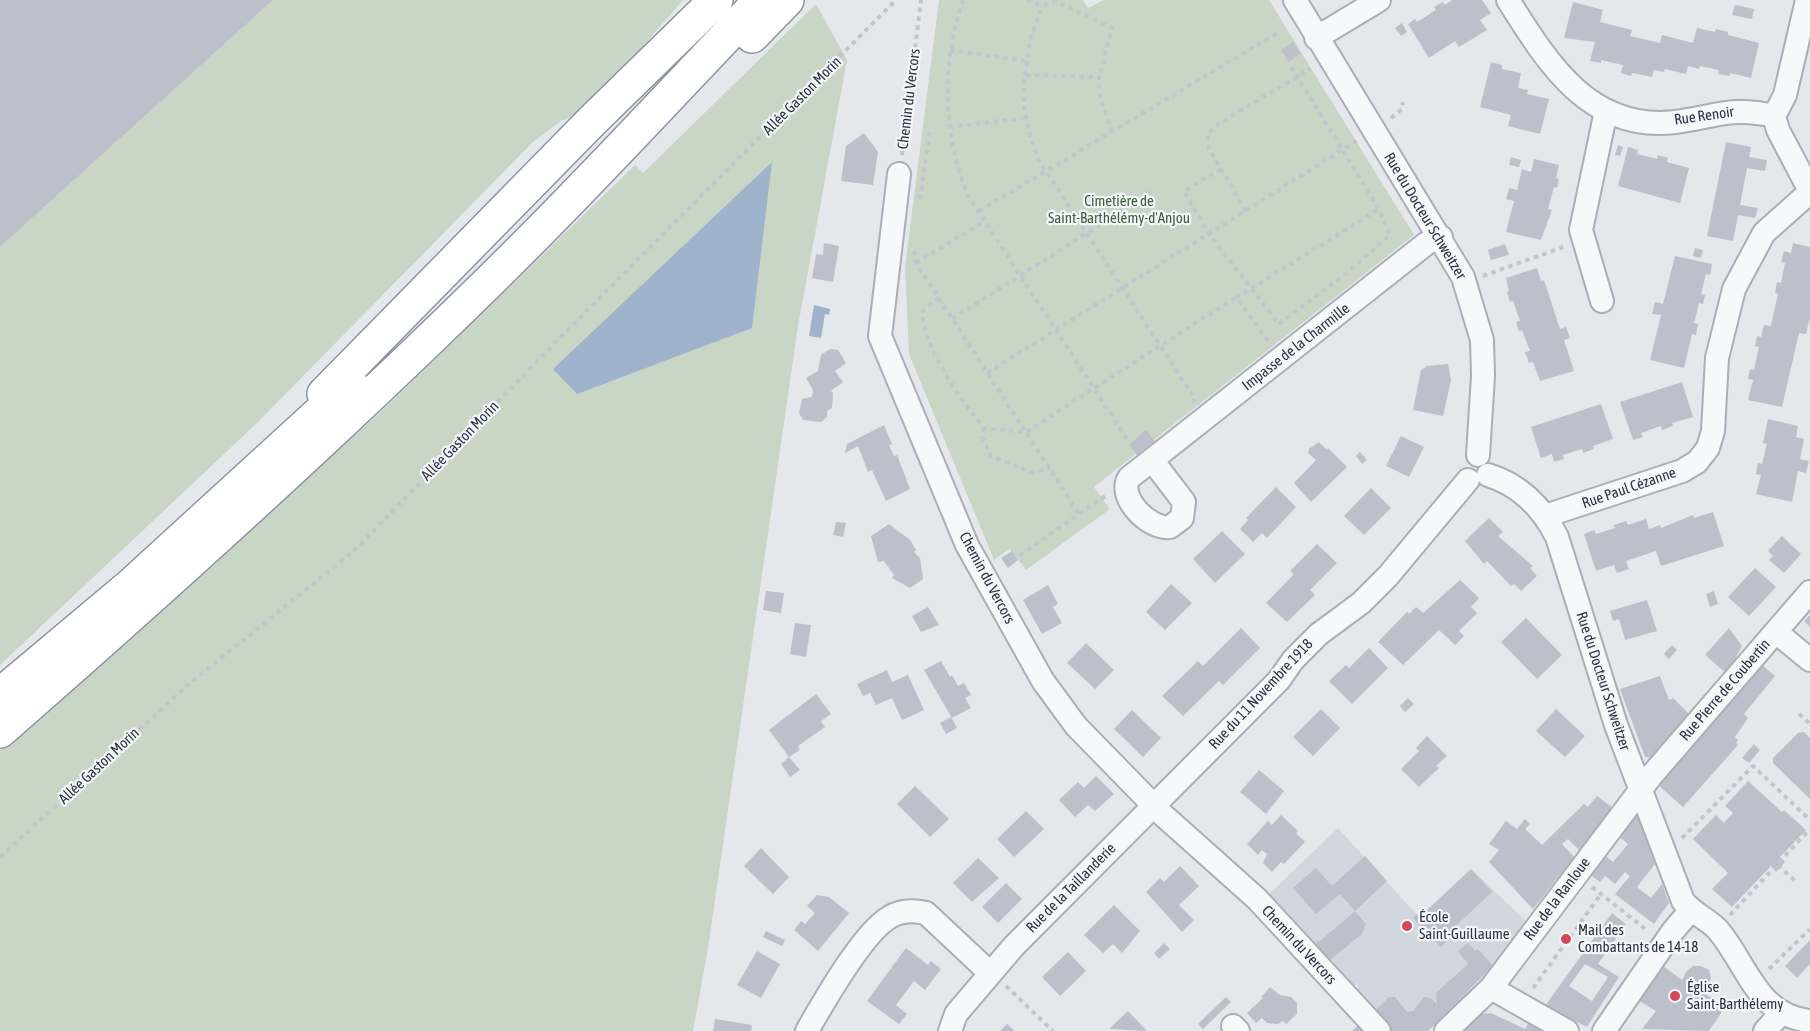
<!DOCTYPE html>
<meta charset="utf-8">
<style>
body{margin:0}
canvas{display:block;background:#e4e7ec}
</style>
<canvas width="1810" height="1031"></canvas>
<script>
const ctx = document.querySelector('canvas').getContext('2d');
ctx.lineJoin = 'round';
function paint(path, color) { ctx.fillStyle = color; ctx.fill(path, 'evenodd'); }
function stroke(path, color, width, dash) { ctx.strokeStyle = color; ctx.lineWidth = width; ctx.lineCap = dash ? 'butt' : 'round'; ctx.setLineDash(dash || []); ctx.stroke(path); }
function drawText(font, color, halo, rows, align = 'center') {
  ctx.font = font + ' "Asap Condensed",sans-serif'; ctx.lineWidth = 4.5; ctx.setLineDash([]); ctx.textBaseline = 'middle'; ctx.strokeStyle = halo; ctx.fillStyle = color; for (const [text, x, y, turn = 0] of rows) {
    ctx.save(); ctx.translate(x, y); ctx.rotate((+turn || 0) * Math.PI / 180); ctx.textAlign = isNaN(turn) ? turn : align; if (halo) ctx.strokeText(text, 0, 0); ctx.fillText(text, 0, 0); ctx.restore();
  }
}
const built = new Path2D(`
 M1338,828L1419,917L1471,869L1526,921L1493,966L1428,1031H1392L1358,997V985H1345L1266,897Z`);
const green = new Path2D(`
 M273,0H683L637,53L575,115L561,121L533,142L257,423L0,665V247Z
 M939,0H1083L1088,8L1104,0H1269L1414,235L1094,487L1110,509L1026,570L1010,549L994,560L909,354L905,267Z
 M816,4L847,60L798,326L708,948L693,1031H0V750L167,604L384,409L635,165L643,173Z`);
const water = new Path2D(`
 M772,162L752,328L577,394L553,369Z
 M814,305L830,309L829,315L825,314L821,338L809,336Z`);
const building = new Path2D(`
 M0,0H273L0,247Z
 M1452,0H1482L1491,13L1480,20L1487,30L1459,47L1455,41L1429,58L1408,24L1415,19L1417,22L1436,10L1434,7L1443,2L1445,5Z
 M1573,2L1603,10L1600,22L1632,30L1630,36L1660,43L1662,35L1693,43L1697,28L1715,32L1716,29L1728,32V35L1759,43L1751,78L1730,73V76L1718,74L1719,70L1700,66L1699,69L1688,66L1686,74L1665,69L1664,72L1654,70L1652,77L1632,73L1631,76L1621,73L1623,65L1601,60V63L1590,61L1595,42L1564,38Z
 M1735,5L1754,9L1752,19L1732,15Z
 M1402,23L1407,32L1401,36L1395,28Z
 M1293,42L1301,54L1288,62L1281,50Z
 M1491,62L1502,65V69L1521,73L1518,88L1528,90L1527,94L1549,99L1540,134L1508,126L1511,115L1480,107Z
 M864,133L878,152L873,185L841,181L846,146Z
 M1726,142L1751,147L1749,157L1767,160L1765,171L1747,168L1740,205L1758,208L1755,218L1738,215L1733,241L1707,236Z
 M1618,145L1623,147L1620,156L1615,155Z
 M1628,147L1638,150L1637,154L1657,159L1658,155L1668,158L1667,162L1689,168L1680,203L1618,186Z
 M1511,157L1521,160L1519,167L1509,165Z
 M1534,159L1559,165L1556,178L1559,179L1557,188L1554,187L1548,209L1552,210L1541,240L1506,232L1514,201L1506,199L1509,188L1517,190L1522,169L1531,172Z
 M824,243L839,246L833,282L812,278L816,254L823,255Z
 M1793,243L1810,247V317L1806,334L1799,333L1782,407L1748,400L1753,380L1748,379L1750,369L1754,370L1759,347L1755,346L1757,336L1761,337L1764,325L1771,326L1778,294L1775,293L1777,282L1781,283L1785,263L1781,262L1784,251L1791,253Z
 M1505,244L1509,255L1491,260L1488,250Z
 M1695,248L1703,250L1701,258L1693,256Z
 M1675,256L1712,264L1710,275L1706,274L1701,294L1705,295L1703,304L1699,303L1694,323L1698,324L1696,335L1692,334L1684,368L1650,360L1661,315L1652,314L1655,302L1663,304Z
 M1537,268L1541,281L1544,280L1560,329L1566,327L1570,338L1564,340L1574,371L1540,381L1533,362L1529,363L1525,352L1530,351L1522,330L1519,331L1516,322L1520,321L1513,301L1510,302L1507,292L1509,291L1506,278Z
 M830,349L838,350L846,363L835,371L843,382L831,391L833,393L832,408L827,411V417L821,422L803,420L799,413L802,399L812,397L813,390L806,378L818,371L821,355Z
 M1448,364L1451,380L1443,416L1413,410L1421,370L1427,366Z
 M1682,382L1693,417L1672,423L1673,426L1662,430L1661,426L1641,433L1643,437L1633,440L1620,402Z
 M1601,404L1613,439L1593,446L1594,449L1583,453L1582,449L1563,455L1564,459L1554,462L1552,454L1541,458L1531,427Z
 M1768,419L1798,426L1796,437L1804,439L1800,459L1809,461L1806,473L1798,471L1792,502L1756,494L1761,475L1756,474L1758,463L1762,464L1767,444L1763,443Z
 M884,425L892,444L889,445L894,456L897,455L910,489L886,501L872,470L868,472L858,446L845,453L847,444Z
 M1146,430L1155,441L1137,455L1129,445Z
 M1401,436L1424,447L1409,477L1386,466Z
 M1319,442L1327,450L1328,448L1347,467L1311,502L1294,483L1316,460L1308,453L1309,449Z
 M1360,452L1367,460L1362,464L1356,456Z
 M1276,487L1296,507L1267,538L1262,533L1253,542L1240,529L1248,520L1246,518Z
 M1371,488L1391,508L1364,535L1344,516Z
 M1713,512L1724,546L1661,566L1656,551L1626,561L1629,569L1617,573L1614,565L1596,571L1584,534L1594,530L1596,534L1615,528L1614,525L1626,521L1628,525L1646,519L1649,529L1660,525L1661,528L1693,515L1694,518Z
 M1489,518L1503,532L1498,536L1533,566L1530,568L1537,576L1521,591L1514,584L1511,586L1487,561L1484,564L1465,541Z
 M836,522L846,523L843,537L833,535Z
 M889,524L910,540L916,550L914,552L920,558L923,579L910,588L892,578L894,575L884,561L878,562L871,536Z
 M1222,531L1245,554L1215,583L1193,559Z
 M1782,536L1801,554L1784,573L1769,560L1773,556L1768,551Z
 M1317,544L1337,563L1310,590L1315,595L1287,622L1266,603L1294,574L1290,571Z
 M1012,551L1018,560L1008,568L1001,558Z
 M1755,568L1776,587L1749,616L1728,597Z
 M1460,580L1479,598L1471,607L1477,613L1459,631L1464,636L1455,645L1439,630L1403,665L1378,642L1407,612L1409,614L1416,607L1423,613Z
 M1171,584L1192,603L1165,630L1146,612Z
 M1048,585L1058,604L1053,607L1062,623L1042,634L1023,600Z
 M766,591L784,593L781,613L763,610Z
 M1714,591L1718,604L1710,607L1706,594Z
 M1647,600L1657,631L1625,640L1619,619L1613,621L1610,611Z
 M928,607L939,625L921,632L912,616Z
 M1810,615V627L1804,621Z
 M1526,618L1562,655L1537,679L1501,642Z
 M795,623L811,625L806,657L790,654Z
 M1241,628L1260,648L1223,685L1219,681L1183,716L1162,696L1198,661L1203,666Z
 M1729,628L1742,646L1727,674L1705,655Z
 M1086,643L1114,670L1095,689L1067,663Z
 M1672,645L1677,650L1669,659L1664,654Z
 M1369,648L1388,668L1352,704L1329,681L1346,665L1349,668Z
 M941,661L950,677L952,675L958,686L964,683L971,695L965,698L971,708L952,718L924,670Z
 M1762,665L1775,676L1744,714L1748,718L1735,737L1738,740L1736,743L1738,745L1683,807L1658,785Z
 M887,670L892,682L908,675L924,710L902,720L892,698L876,705L870,693L863,696L857,684Z
 M1660,676L1669,700L1673,698L1691,716L1653,758L1645,757L1620,689Z
 M816,694L831,714L821,721L825,727L798,746L800,750L789,757L769,730Z
 M1408,698L1414,704L1405,712L1400,706Z
 M1321,709L1340,728L1313,756L1293,737Z
 M1556,709L1585,736L1565,757L1536,731Z
 M1132,710L1161,738L1143,757L1114,729Z
 M951,717L957,728L946,734L940,723Z
 M1804,732L1810,738V799L1773,763V758L1798,733Z
 M1427,736L1447,756L1436,766L1439,768L1419,787L1401,769L1419,751L1416,748Z
 M1754,744L1760,750L1749,763L1742,758Z
 M789,757L800,770L790,777L781,764Z
 M1259,770L1284,791L1266,814L1240,792Z
 M1096,776L1114,794L1095,811L1088,805L1075,817L1059,800L1078,782L1084,788Z
 M1748,781L1782,812L1784,810L1806,830L1780,857L1785,862L1776,872L1771,866L1732,907L1712,889L1728,873L1693,839L1716,815L1724,823L1733,813L1725,806Z
 M915,786L949,819L930,837L897,804Z
 M1597,796L1613,808L1579,850L1568,839L1562,844L1574,857L1533,909L1489,862L1499,850L1489,844L1506,821L1517,829L1525,819L1530,824L1525,829L1542,845L1584,804L1588,807Z
 M1026,811L1044,829L1014,857L997,839Z
 M1281,815L1298,831L1296,833L1305,842L1284,864L1281,862L1272,872L1263,863L1267,854L1262,850L1258,855L1247,844L1268,821L1272,825Z
 M1633,817H1639L1655,864L1637,887L1651,898L1662,884L1669,903L1654,924L1615,894L1630,876L1625,872L1615,884L1605,876L1600,882L1588,873L1603,854L1613,862L1628,844L1618,836Z
 M761,848L789,877L773,894L744,866Z
 M1365,856L1387,881L1355,911L1340,894L1316,914L1293,888L1316,868L1332,886Z
 M978,858L999,878L972,902L953,883Z
 M1180,866L1199,886L1179,905L1194,920L1182,932L1146,892L1160,878L1164,882Z
 M1471,869L1492,892L1445,936L1448,940L1441,947L1413,918L1417,914L1420,917Z
 M1006,883L1022,899L998,923L982,907Z
 M817,895L829,897L849,913L818,951L794,930L801,921L805,924L815,913L807,906Z
 M1114,905L1140,931L1122,953L1113,944L1103,953L1084,935Z
 M1355,911L1366,924L1361,935L1325,964L1310,947L1318,941L1319,942Z
 M1612,913L1626,924L1598,964L1619,977L1587,1027L1545,1006ZM1585,964L1608,977L1592,1001L1569,986Z
 M766,931L785,940L782,946L763,937Z
 M1810,940V964L1797,978L1785,966Z
 M1164,943L1170,949L1159,959L1154,953Z
 M1468,943L1475,951L1478,949L1493,966L1428,1031H1392L1377,1015V1009L1389,997H1395L1407,1012L1413,1011L1424,997L1431,998L1437,1004L1436,993L1468,964L1458,951Z
 M906,948L928,965L931,961L941,969L925,990L914,981L896,1005L907,1014L899,1024L867,1001Z
 M757,951L780,964L761,998L737,985Z
 M1068,952L1086,971L1060,996L1042,977Z
 M1663,966L1682,980L1686,972L1693,966H1701L1709,970L1711,978L1708,984L1710,985L1704,993L1725,1007L1709,1031L1642,1029L1656,1011L1638,1000Z
 M1270,987L1280,995L1291,997L1297,1003V1014L1286,1024L1283,1021L1278,1024L1267,1023L1262,1018L1256,1023L1247,1013L1263,998L1261,997Z
 M1226,997L1231,1002L1203,1029L1198,1024Z
 M1128,1011L1147,1031L1109,1029Z
 M1491,1013L1525,1029L1529,1022L1547,1031H1464L1481,1014Z
 M715,1019L752,1025L751,1031H713Z
 M1007,1024L1015,1031H1000Z
 M1360,1024L1366,1031H1352Z`);
const path = new Path2D(`
 M963,0C942,64 942,131 967,194L1127,439
 M1027,0L1042,6L1055,1L1112,28L1099,77
 M950,50L1026,61
 M1025,75L1031,36L1042,6
 M1391,118L1402,109L1403,102
 M949,127L1026,118
 M1112,132L1100,97L1099,77L1025,75C1021,105 1028,131 1038,159L1195,399L1193,401
 M902,155L921,0
 M1221,169L1184,191L1208,233L1279,324L1349,271L1390,235L1379,209L1290,65
 M920,199L930,130
 M979,211L1279,32
 M1246,211L1209,149L1207,136L1215,126L1310,69
 M914,251L916,263L1079,514
 M916,263L985,221
 M1483,276L1566,246
 M939,298L923,311C919,342 964,405 984,428L1026,432L1233,299H1238L1268,341
 M1236,298L1379,209
 M952,319L1151,192
 M987,373L1358,140
 M984,428L982,437L991,456L1030,472L1050,469
 M1020,555L1105,496
 M1799,714L1810,724
 M1682,838L1753,766L1810,820
 M0,857L190,683L354,551L550,348L896,0
 M1778,865L1795,881
 M1592,887L1648,931
 M1730,915L1810,829
 M1769,969L1810,929
 M1006,986L1053,1031
 M1533,988L1601,894`);
const minor = new Path2D(`
 M1295,0L1463,277L1482,340L1483,376L1478,455
 M1508,0C1547,62 1589,132 1675,122C1715,117 1731,106 1774,116L1785,95L1807,0
 M1316,38L1379,0
 M1774,116L1778,130L1810,191
 M899,174L880,336L967,545L1043,681L1076,726L1163,815L1257,899L1379,1031
 M1602,301L1581,230L1606,111
 M1152,460L1184,502L1182,518L1170,527C1149,530 1117,497 1129,478L1427,243L1441,237
 M1488,475C1520,485 1542,507 1557,537L1616,725L1683,901C1693,914 1708,919 1718,930C1747,964 1757,1016 1810,1021
 M1545,516L1682,471L1697,462L1708,448L1713,431L1717,358L1734,289L1764,233L1810,192
 M1776,632L1810,660
 M1491,988L1567,1031
 M1233,1026L1238,1031
 M807,1031C823,1003 863,932 890,917C901,910 913,910 926,913L990,973
 M950,1031L956,1014L1014,946L1279,680L1293,660L1319,634L1361,603L1388,576L1468,480
 M1446,1031L1491,988L1651,776L1810,592
 M1604,1031L1673,931L1690,911
 M1765,1031L1782,1012`);
const highway = new Path2D(`
 M752,36L787,0
 M324,394L591,122L716,0
 M0,695L130,586L351,384
 M0,731C176,577 349,421 515,256C599,173 679,85 761,0`);
const markers = [
 [1407,926,6,"#d1495b"],
 [1566,939,6,"#d1495b"],
 [1675,996,6,"#d1495b"]
];
const streetNames = [
 ["Allée Gaston Morin",802,96,-45],
 ["Chemin du Vercors",909,99,-83],
 ["Rue Renoir",1704,116,-8],
 ["Rue du Docteur Schweitzer",1425,216,59],
 ["Impasse de la Charmille",1296,347,-38],
 ["Allée Gaston Morin",460,441,-46],
 ["Rue Paul Cézanne",1629,488,-19],
 ["Chemin du Vercors",987,578,62],
 ["Rue du Docteur Schweitzer",1603,681,72],
 ["Rue Pierre de Coubertin",1725,690,-49],
 ["Rue du 11 Novembre 1918",1261,694,-47],
 ["Allée Gaston Morin",99,766,-43],
 ["Rue de la Taillanderie",1071,888,-45],
 ["Rue de la Ranloue",1557,899,-53],
 ["Chemin du Vercors",1299,945,47]
];
const parkNames = [
 ["Cimetière de",1119,201],
 ["Saint-Barthélémy-d'Anjou",1119,218]
];
const poiNames = [
 ["École",1419,917],
 ["Saint-Guillaume",1419,934],
 ["Mail des",1578,930],
 ["Combattants de 14-18",1578,947],
 ["Église",1687,987],
 ["Saint-Barthélemy",1687,1004]
];
paint(built, '#d2d6de');
paint(green, '#c9d6c5');
paint(water, '#9fb4cc');
paint(building, '#bbc0ca');
stroke(minor, '#a9aeb7', 26);
stroke(highway, '#8b94a3', 36);
stroke(path, '#c2c5cb', 4, [4.5, 4.5]);
stroke(minor, '#f7f8fa', 22);
stroke(highway, '#fff', 33);
for (const [x, y, r, color] of markers) { const dot = new Path2D(); dot.arc(x, y, r, 0, 2 * Math.PI); ctx.fillStyle = color; ctx.fill(dot); stroke(dot, '#f4f6f9', 2); }
drawText('15px', '#2b3445', '#f4f6f9', streetNames);
drawText('15px', '#3f6138', '#f4f6f9', parkNames);
drawText('15px', '#2b3445', '#f4f6f9', poiNames, 'left');
</script>
